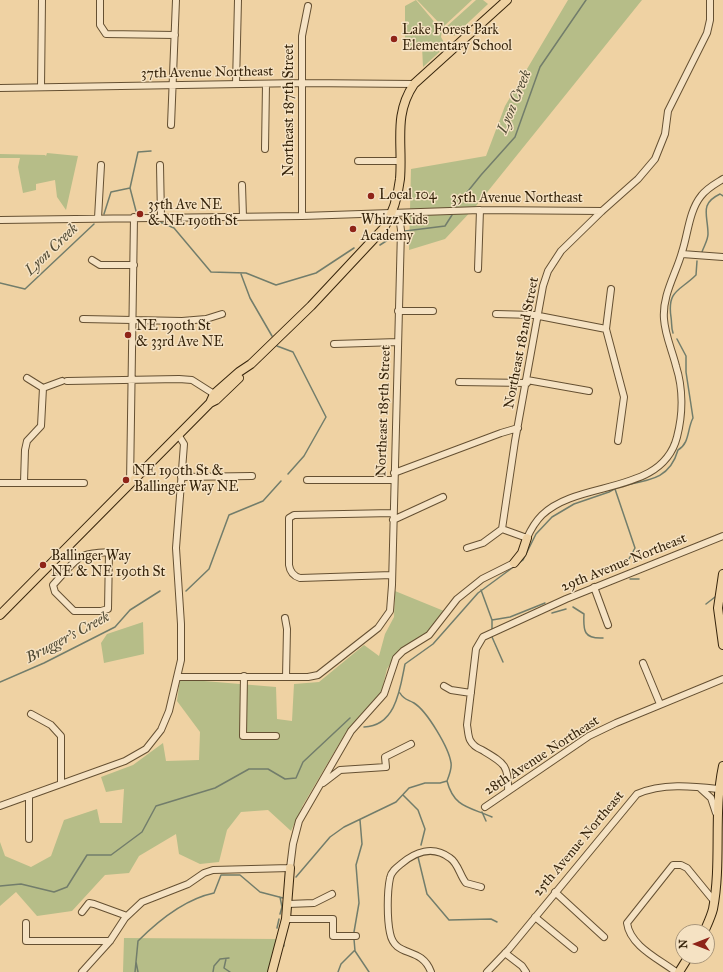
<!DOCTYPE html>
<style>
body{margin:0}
#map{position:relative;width:723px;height:972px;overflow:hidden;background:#efd2a3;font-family:"IM FELL Great Primer",serif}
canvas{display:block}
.north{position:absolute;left:675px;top:924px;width:40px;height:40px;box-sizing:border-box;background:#f5e2c3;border:1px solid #a9967a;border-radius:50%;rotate:270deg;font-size:11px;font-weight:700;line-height:16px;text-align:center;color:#37250c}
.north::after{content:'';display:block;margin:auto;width:14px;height:18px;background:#8f2418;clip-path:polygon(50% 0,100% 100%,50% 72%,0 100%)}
</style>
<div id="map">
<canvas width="723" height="972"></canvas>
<div class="north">N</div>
</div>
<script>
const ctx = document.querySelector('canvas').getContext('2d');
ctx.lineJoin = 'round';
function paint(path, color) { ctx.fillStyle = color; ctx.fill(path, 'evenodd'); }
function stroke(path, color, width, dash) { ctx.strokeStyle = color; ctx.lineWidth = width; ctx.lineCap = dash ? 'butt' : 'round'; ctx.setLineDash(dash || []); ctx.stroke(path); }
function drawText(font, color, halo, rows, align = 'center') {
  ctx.font = font + ' "IM FELL Great Primer",serif'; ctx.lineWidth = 3; ctx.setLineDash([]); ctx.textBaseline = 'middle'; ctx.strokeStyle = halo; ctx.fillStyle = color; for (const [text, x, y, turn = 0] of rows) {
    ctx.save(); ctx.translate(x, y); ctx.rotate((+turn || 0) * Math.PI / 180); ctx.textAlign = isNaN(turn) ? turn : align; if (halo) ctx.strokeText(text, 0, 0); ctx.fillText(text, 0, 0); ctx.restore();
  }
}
const green = new Path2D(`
 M416,0L442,31L441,37L446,46L423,67L422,46L405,47V6Z
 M417,0H472L443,27Z
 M476,0H483L488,4L454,36L446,27Z
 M568,0H642L476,206L445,239L409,250L411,169L486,156L505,106Z
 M47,153L78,156L66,210L57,197L55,180L36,184V190L23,193L18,167L20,158H0V154L45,155L46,156Z
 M395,591L444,611L425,635L399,650L387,669L381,693L346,732L303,805L291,831L268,810L241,812L227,830L219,862L200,864L179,854L176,834L139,856L129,873L105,875L72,911L37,916L16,892L0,906V842L5,856L31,867L51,856L64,820L97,809L100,823H122L124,789L106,792L101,777L133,765L163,743L166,761L199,760L200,732L177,701L180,679L276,687L277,719L292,721L294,684L319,682L364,645L379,656L385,634L394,617Z
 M143,622L144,654L104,663L101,643L107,634Z
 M124,938L277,939L269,972H123Z`);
const stream = new Path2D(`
 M130,188L138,152L151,151
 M456,206L481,175L515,137L540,67L586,0
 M104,214L111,192L130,188L136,211L142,214
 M160,222L174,228L211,272L246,273L276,285L316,273L354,248
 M405,231L445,226L452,215
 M380,245L397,234
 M702,252C704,246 708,240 708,234C708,215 699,204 720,194L723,196
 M241,274L250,298L272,336
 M0,283L25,289L94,224
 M673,333C671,327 672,323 671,317C667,290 680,291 696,275L697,261
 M277,346L293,352L326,417L304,456L288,474
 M625,485C651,480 670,478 678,450C690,443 687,429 693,418L686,372V356L677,339
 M615,489L635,548L625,566
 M630,579H639
 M481,590L492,620V629
 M186,591L209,569L229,515L263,501L281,481
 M706,604L715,597
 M723,605V614
 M573,607L584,614C583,631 584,639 603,638
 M552,613L566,609
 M492,620L510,617L545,603
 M492,637L503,662
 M0,682L44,663L115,627L130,610L160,591
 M364,727C396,726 400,689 405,664L433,644L478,593L523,560L536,534L552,517L574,504L609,492L616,488
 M447,781C454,808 470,807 492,817
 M403,795L418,810L425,829L421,845
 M482,812L486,821
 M418,857L427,894L449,920L491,919L497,922
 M296,877L330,837L344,827L396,802L409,788L425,783H440L447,781C449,776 452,768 451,763C449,748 427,711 414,703C407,699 404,700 400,693
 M0,886L21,884L54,892L67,887L87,855H111L142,832L156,806L215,788L249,769H268L285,779L296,778L303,762L350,718
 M280,914L282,907L280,897
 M277,928L279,919
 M354,932L359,903L356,865L362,844L360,820
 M354,939L355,951L369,972
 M283,940L284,946
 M226,959L224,968L230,972
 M136,962L138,972
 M135,972L138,941C158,921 185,899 214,893L221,875H240L260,892L283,898
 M213,972L214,966L220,959L229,958
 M338,972L341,964L355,950`);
const minor = new Path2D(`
 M100,0V25L106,34L175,35
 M236,84L238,0
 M41,87L42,0
 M0,88L302,83L414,84
 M171,125L176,0
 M265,149L266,84
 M358,161H400
 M160,165L161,217
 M242,185L243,217
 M302,216V36L308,6
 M98,218L101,165
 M0,220L302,216L480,210L602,211
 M682,254L723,257
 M92,260L100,265H134
 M478,269L480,210
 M611,289L606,329L624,397L618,441
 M398,311H433
 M496,314L534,315L606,329
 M83,319L182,321L206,319L222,314
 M334,344L398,342
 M27,378L43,388L62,381
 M527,380L589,391
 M67,381L179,379L192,380L214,394
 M459,382L527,383
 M394,473L501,433L518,428
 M181,477L252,476
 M307,480H394
 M24,482L25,450L27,441L41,426L43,388
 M0,483H84
 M130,484L134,217
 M393,520L443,497
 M502,529L515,441L543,286L548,271L561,251L602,211L638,179L655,159L665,134L668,111L707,33L710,20V0
 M502,529L527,538C531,529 535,522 542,515C579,479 662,496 677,437C683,414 683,388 676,366C672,350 665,335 664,319C662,295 676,274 682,252C688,234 689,211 701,196C707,188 715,184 723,179
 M467,548L483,543L502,529
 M52,563L62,575L53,585L55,592L74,611H101L108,609L109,552C80,554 81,554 62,575
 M392,575L300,578C293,576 290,572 289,565V518L294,515L393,513
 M594,587L608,625
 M285,618L287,629L286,677
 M643,663L660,704
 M244,676L243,736H276
 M178,677H308L318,675L378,628L390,611L392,585L401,230L400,223L392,214
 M444,686L451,690L471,693
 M31,714L51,725L61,736V784
 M323,783L340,770L386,767L385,757L411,744
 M700,788L711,798L716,813
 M508,791C509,765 504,763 482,750C477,748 473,746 470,740C468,736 468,730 467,725L476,649L483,637L566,599L723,536
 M29,796V839
 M0,806L125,761L146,749L161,730L169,711L181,660V624L176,548L184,444L179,436
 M485,807L589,736L616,723L723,679
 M555,892L604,937
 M288,904L314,903L332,894
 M82,912L89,903L94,904L127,916
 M535,917L574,949
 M286,919H333V936H356
 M26,923V941H110
 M505,953L522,966L526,972
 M82,972L110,941L125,918L142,902L188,884L204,873L213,870L290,868L293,844L299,821L351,731L384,694L396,658L403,651L429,635L457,599L482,579L514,563
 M431,972C421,945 395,959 390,933C387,919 387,892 390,878C391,872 396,868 401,864C415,852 433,845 450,858C458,863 460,876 466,883L481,887
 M487,972L509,949L637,794C662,783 692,786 718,789
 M676,972C659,959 630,946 627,923L673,865H681L687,868L714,901`);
const major = new Path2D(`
 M210,403L214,394L239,372L251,364L311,306L384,228C393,213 398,196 400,179C403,143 393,115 414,84L507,0
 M514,563L522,553L527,538
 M723,574L718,608L723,645
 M0,615L210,403L216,400L239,378
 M704,932C707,925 711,917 713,909C722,862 713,813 723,766
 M272,972L286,919L290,868
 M679,972L689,956`);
const markers = [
 [394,39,4,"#8f2418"],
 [371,196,4,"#8f2418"],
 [140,214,4,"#8f2418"],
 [353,229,4,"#8f2418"],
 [128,335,4,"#8f2418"],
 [126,480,4,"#8f2418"],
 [43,565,4,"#8f2418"]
];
const poiNames = [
 ["Lake Forest Park",402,31],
 ["Elementary School",402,47],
 ["Local 104",379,196],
 ["35th Ave NE",148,206],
 ["& NE 190th St",148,222],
 ["Whizz Kids",361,221],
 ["Academy",361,237],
 ["NE 190th St",136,327],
 ["& 33rd Ave NE",136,343],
 ["NE 190th St &",134,472],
 ["Ballinger Way NE",134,488],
 ["Ballinger Way",51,557],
 ["NE & NE 190th St",51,573]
];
const streetNames = [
 ["37th Avenue Northeast",207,73,-1],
 ["Northeast 187th Street",290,110,-90],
 ["35th Avenue Northeast",517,199],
 ["Northeast 182nd Street",522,343,-79],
 ["Northeast 185th Street",384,411,-88],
 ["29th Avenue Northeast",624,563,-22],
 ["28th Avenue Northeast",542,756,-33],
 ["25th Avenue Northeast",579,844,-50]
];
const waterNames = [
 ["Lyon Creek",515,102,-68],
 ["Lyon Creek",52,250,-44],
 ["Brugger's Creek",68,638,-28]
];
paint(green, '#b6bd88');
stroke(stream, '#727d6b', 1.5);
stroke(minor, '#655032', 8);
stroke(major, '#37250c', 10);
stroke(minor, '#f5e2c3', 6);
stroke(major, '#efd2a3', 8);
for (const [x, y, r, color] of markers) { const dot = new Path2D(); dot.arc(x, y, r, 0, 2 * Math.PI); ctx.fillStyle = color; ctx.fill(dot); stroke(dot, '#f5e2c3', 1.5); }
drawText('14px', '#37250c', '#f5e2c3', poiNames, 'left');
drawText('14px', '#37250c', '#f5e2c3', streetNames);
drawText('italic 15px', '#504a34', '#f5e2c3', waterNames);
</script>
